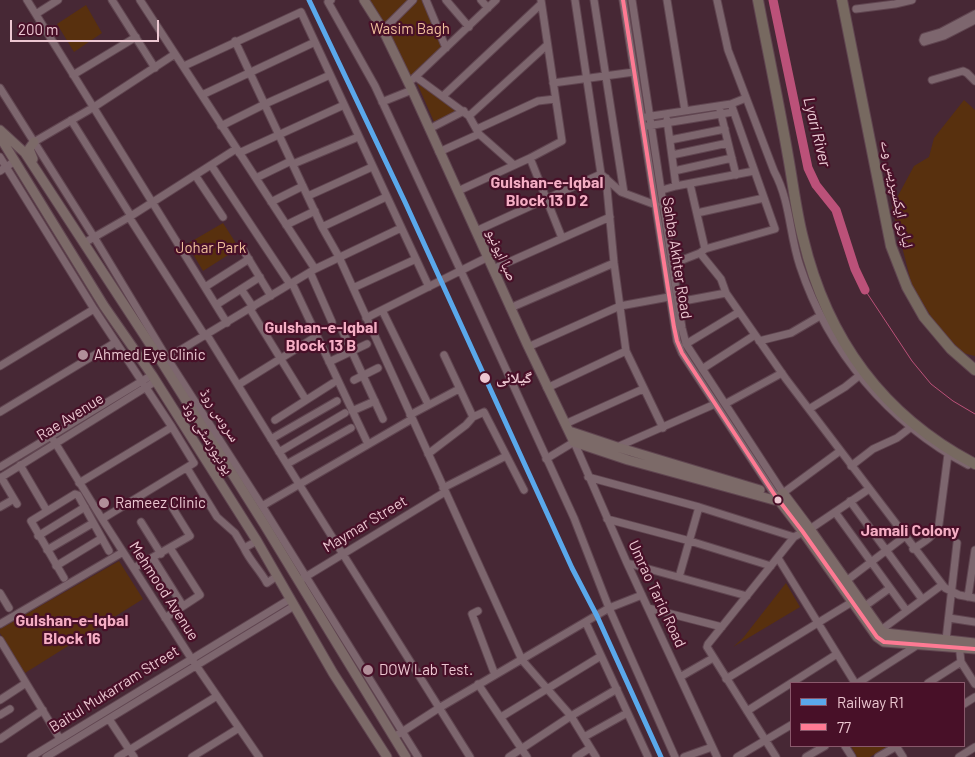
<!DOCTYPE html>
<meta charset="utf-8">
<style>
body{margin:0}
#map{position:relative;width:975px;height:757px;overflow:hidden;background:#472835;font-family:Barlow,sans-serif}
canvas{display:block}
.legend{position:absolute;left:790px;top:682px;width:175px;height:65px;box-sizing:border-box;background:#481028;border:1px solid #8a596c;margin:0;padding:6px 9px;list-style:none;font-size:15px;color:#ecc7d1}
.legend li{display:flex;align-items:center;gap:10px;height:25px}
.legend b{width:25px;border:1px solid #8a596c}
.scale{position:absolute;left:10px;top:20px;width:149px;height:22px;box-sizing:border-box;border:2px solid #ecc7d1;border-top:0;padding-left:6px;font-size:15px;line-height:18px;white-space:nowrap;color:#ecc7d1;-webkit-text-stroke:4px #481028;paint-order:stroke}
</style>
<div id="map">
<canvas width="975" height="757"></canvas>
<ul class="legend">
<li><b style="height:6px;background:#5aa8eb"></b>Railway R1</li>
<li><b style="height:6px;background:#fe7a93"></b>77</li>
</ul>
<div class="scale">200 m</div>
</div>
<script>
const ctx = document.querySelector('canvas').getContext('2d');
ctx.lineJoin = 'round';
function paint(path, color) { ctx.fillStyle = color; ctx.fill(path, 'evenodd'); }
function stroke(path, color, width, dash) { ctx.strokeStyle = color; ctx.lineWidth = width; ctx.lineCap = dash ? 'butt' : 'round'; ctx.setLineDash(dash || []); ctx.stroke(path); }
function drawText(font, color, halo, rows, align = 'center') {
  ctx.font = font + ' Barlow,"Noto Naskh Arabic",sans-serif'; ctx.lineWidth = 4.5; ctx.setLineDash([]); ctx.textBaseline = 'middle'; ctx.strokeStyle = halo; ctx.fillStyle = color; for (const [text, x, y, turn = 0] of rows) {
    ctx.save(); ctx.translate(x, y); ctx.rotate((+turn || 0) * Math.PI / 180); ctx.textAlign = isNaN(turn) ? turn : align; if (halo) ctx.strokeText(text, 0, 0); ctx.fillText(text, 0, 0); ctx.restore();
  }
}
const green = new Path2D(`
 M363,0H425L446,48L408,83Z
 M86,5L102,33L74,52L57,24Z
 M417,83L459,112L435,124Z
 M964,100L975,110V356L963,353L937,326L912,286L892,207L914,166L929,157L934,138Z
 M223,223L239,248L203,271L187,244Z
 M119,561L143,599L25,673L0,633V629Z
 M786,583L800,607L733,647L743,638Z
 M851,746H888L870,757H857Z`);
const stream = new Path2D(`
 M865,290L912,361L931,384L953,401L975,414`);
const river = new Path2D(`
 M773,0L808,168L816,185L836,210L855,269L865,290`);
const minor = new Path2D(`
 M27,0L227,323
 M112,0L155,68
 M140,0L315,269
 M331,0L328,2L375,86L472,295L574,518L609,608L675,757
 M426,0L446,48
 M446,0L469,27
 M481,0L488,8
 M575,0L601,174
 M594,0L624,193
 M623,0L677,341L682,353L777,498
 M632,0L682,328L686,344L783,493L840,451
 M667,0L685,111
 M717,0L728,50L774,171C791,203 789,234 800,266C828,351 889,423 968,465
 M856,9L895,4L912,0
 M36,14L58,0
 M975,14L941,32L924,37L923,40L924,42L944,36L975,20
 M383,30L413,0
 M235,41L322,227L339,257L522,660L571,716L596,757
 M184,66L301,12L429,287
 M73,75L136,37
 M416,77L469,116L479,134L513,164
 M413,79L496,0
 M932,80L963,71L967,73L975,81
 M553,83L634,72
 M0,88L94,237L167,358L262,506L418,757
 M202,95L315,42
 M443,96L541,4
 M382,102L412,90
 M720,110L736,175
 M469,116L547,45
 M645,117L731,104L746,98
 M71,120L131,216
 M221,126L265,104L330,75
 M647,126L733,112
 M429,129L464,111
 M477,129L538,101L555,99
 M670,140L725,129
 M34,142L94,107L175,54
 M439,152L479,134
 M239,153L344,105
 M672,155L728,143
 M0,157L94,309L172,427L79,483
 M530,158L562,238
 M293,164L358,137
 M211,165L290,284
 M0,171L15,161
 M674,171L732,158
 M195,175L223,217
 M256,178L291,161
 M606,178L614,263L626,351L663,428
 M690,184L705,249
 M676,186L754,171
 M662,190L676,186L667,120
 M458,191L530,158L562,141L541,0
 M308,196L372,167
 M271,202L303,186
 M697,213L764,198
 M129,217L205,336
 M286,225L315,211
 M322,227L386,197
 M476,231L601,174L621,192L656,205
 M84,243L131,216L236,149
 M242,248L271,296
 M700,253L721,279L726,293L786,379L945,588L959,595L975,598
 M672,264L700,253L705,249L775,229L731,104
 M493,269L610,217
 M310,272L332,322
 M292,283L368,444
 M205,287L249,259
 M353,288L416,259
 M241,289L253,307
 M678,302L726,293
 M216,305L260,277
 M510,308L614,263
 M250,309L306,400
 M382,310L428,404
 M366,318L488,257
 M342,330L383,419
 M207,335L299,484L470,757
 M759,341L791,333L820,316
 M686,344L739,312
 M528,347L620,306L669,297
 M444,355L473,417
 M167,358L315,269L401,228
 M329,362L367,344
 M0,366L94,309
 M702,369L755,335
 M354,380L378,368
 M238,385L317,336
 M547,388L626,351
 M725,404L782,373
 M809,409L845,387L860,375
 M352,411L375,401
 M0,412L116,342
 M410,415L459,389
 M275,420L333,383
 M565,424L643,389
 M51,436L102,519L191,658L259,757
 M271,439L337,401
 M617,447L715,404
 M279,452L345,413
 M428,454L466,425L473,417L484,412L524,490
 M546,459L574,442L627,563L717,757
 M287,464L351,428
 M20,465L47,511
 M851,466L873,449L897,438L910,428
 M0,467L152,375
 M187,468L217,517L235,533L244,548L257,541
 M1,477L17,504
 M588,477L699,507L794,537
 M0,478L156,381
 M443,488L506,456
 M850,501L922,599
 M262,506L412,419
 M0,507L14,499
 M835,512L906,610
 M102,519L194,463L172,427
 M607,519L690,541L771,566
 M141,522L161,554
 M810,529L869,489
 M38,536L85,507
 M244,548C250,561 260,570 267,583L277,576
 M913,549C924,542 934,537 939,524L948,454
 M47,550L93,523
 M153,558L183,606
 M778,558L855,683
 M627,563L747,596
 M56,566L102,538
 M134,568L190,536L172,507
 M679,577L699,507
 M64,578L31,521L75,494L78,495L109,551
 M302,579L445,492
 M846,581L904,537
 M0,593L9,608
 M968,597L975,550
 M865,606L890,588
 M648,608L722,627
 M478,611L472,614L495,675
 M165,618L200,595L170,548
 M949,618L975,622
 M586,623L648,757
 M0,624L123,552
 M881,630L942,585
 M0,640L60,739
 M946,640L957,543
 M959,644L961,662L975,684
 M680,677L713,658
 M726,679L852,602
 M858,683L919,644
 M928,683L961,662
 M478,684L527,757
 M0,700L26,683
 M964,704L975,697
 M747,711L837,654
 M0,715L10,709
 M501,717L601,656
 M109,719L134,757
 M394,737L439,708L609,608L642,595
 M584,737L627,713
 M0,739L43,710
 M845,746L852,757
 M896,746L903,757
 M31,757L290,599
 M46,757L294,606
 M118,757L217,696
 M192,757L239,728
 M509,757L571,716L617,689
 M576,757L590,748
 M684,757L712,747
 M737,757L791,725
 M776,757L707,647L708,644L794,537L803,532
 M806,757L825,746
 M878,757L897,746
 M959,757L975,747`);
const major = new Path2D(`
 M364,0L383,30L412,90L527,344L574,442L628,460L774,500L783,493
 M0,130L25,153L161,361L264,524L406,757
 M0,137L104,306L152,375L257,541L333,673L387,757
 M33,159L29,149L34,142
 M569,431L617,447L760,490
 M783,493L810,529L881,630L885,633L975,643
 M777,498L803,532L877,637L884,642L975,649`);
const highway = new Path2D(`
 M758,0C768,52 779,104 788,156C793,183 796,211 803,238C827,339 883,416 975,464
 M842,0L891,246L907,287L924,317L951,349L975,370`);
const bus1 = new Path2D(`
 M623,0L674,327L677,341L682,353L774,494L803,532L877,637L884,642L975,649`);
const rail1 = new Path2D(`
 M309,0L405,202L572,568L597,616L661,757`);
const markers = [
 [83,355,6,"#b28f9a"],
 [485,378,6,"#ecc7d1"],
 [778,500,4.5,"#ecc7d1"],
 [104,503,6,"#b28f9a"],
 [368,670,6,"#b28f9a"]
];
const parkNames = [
 ["Wasim Bagh",410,29],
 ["Johar Park",211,248]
];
const streetNames = [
 ["لیاری ایکسپریس وے",897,194,78],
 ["صبا ایونیو",502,255,66],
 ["Sahba Akhter Road",677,258,81],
 ["سروس روڈ",220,415,57],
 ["Rae Avenue",70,417,-32],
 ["یونیورسٹی روڈ",208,438,58],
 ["Maymar Street",365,524,-31],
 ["Mehmood Avenue",164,591,57],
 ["Umrao Tariq Road",657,594,65],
 ["Baitul Mukarram Street",114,689,-32]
];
const poiNames = [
 ["Ahmed Eye Clinic",94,355],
 ["Rameez Clinic",115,503],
 ["DOW Lab Test.",379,670]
];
const stopNames = [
 ["گیلانی",496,378]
];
const waterNames = [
 ["Lyari River",817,132,76]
];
const neighbourhoodNames = [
 ["Gulshan-e-Iqbal",547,183],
 ["Block 13 D 2",547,201],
 ["Gulshan-e-Iqbal",321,328],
 ["Block 13 B",321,346],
 ["Jamali Colony",910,531],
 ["Gulshan-e-Iqbal",72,621],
 ["Block 16",72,639]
];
paint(green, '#58300e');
stroke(stream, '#bb5179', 1);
stroke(river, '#bb5179', 9);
stroke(minor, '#604550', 9);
stroke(major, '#604550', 11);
stroke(highway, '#604550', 12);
stroke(minor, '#7d666e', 7);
stroke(major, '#7c6a68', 9);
stroke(highway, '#776960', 10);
stroke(bus1, '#fe7a93', 4);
stroke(rail1, '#5aa8eb', 5);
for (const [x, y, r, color] of markers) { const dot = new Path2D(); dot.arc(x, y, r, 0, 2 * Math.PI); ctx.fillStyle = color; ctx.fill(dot); stroke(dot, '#481028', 2); }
drawText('15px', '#efbf9b', '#481028', parkNames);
drawText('15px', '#ecc7d1', '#481028', streetNames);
drawText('15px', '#ecc7d1', '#481028', poiNames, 'left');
drawText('bold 15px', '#ecc7d1', '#481028', stopNames, 'left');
drawText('italic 16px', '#eccdd6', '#481028', waterNames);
drawText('bold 16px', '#f5aec4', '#481028', neighbourhoodNames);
</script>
